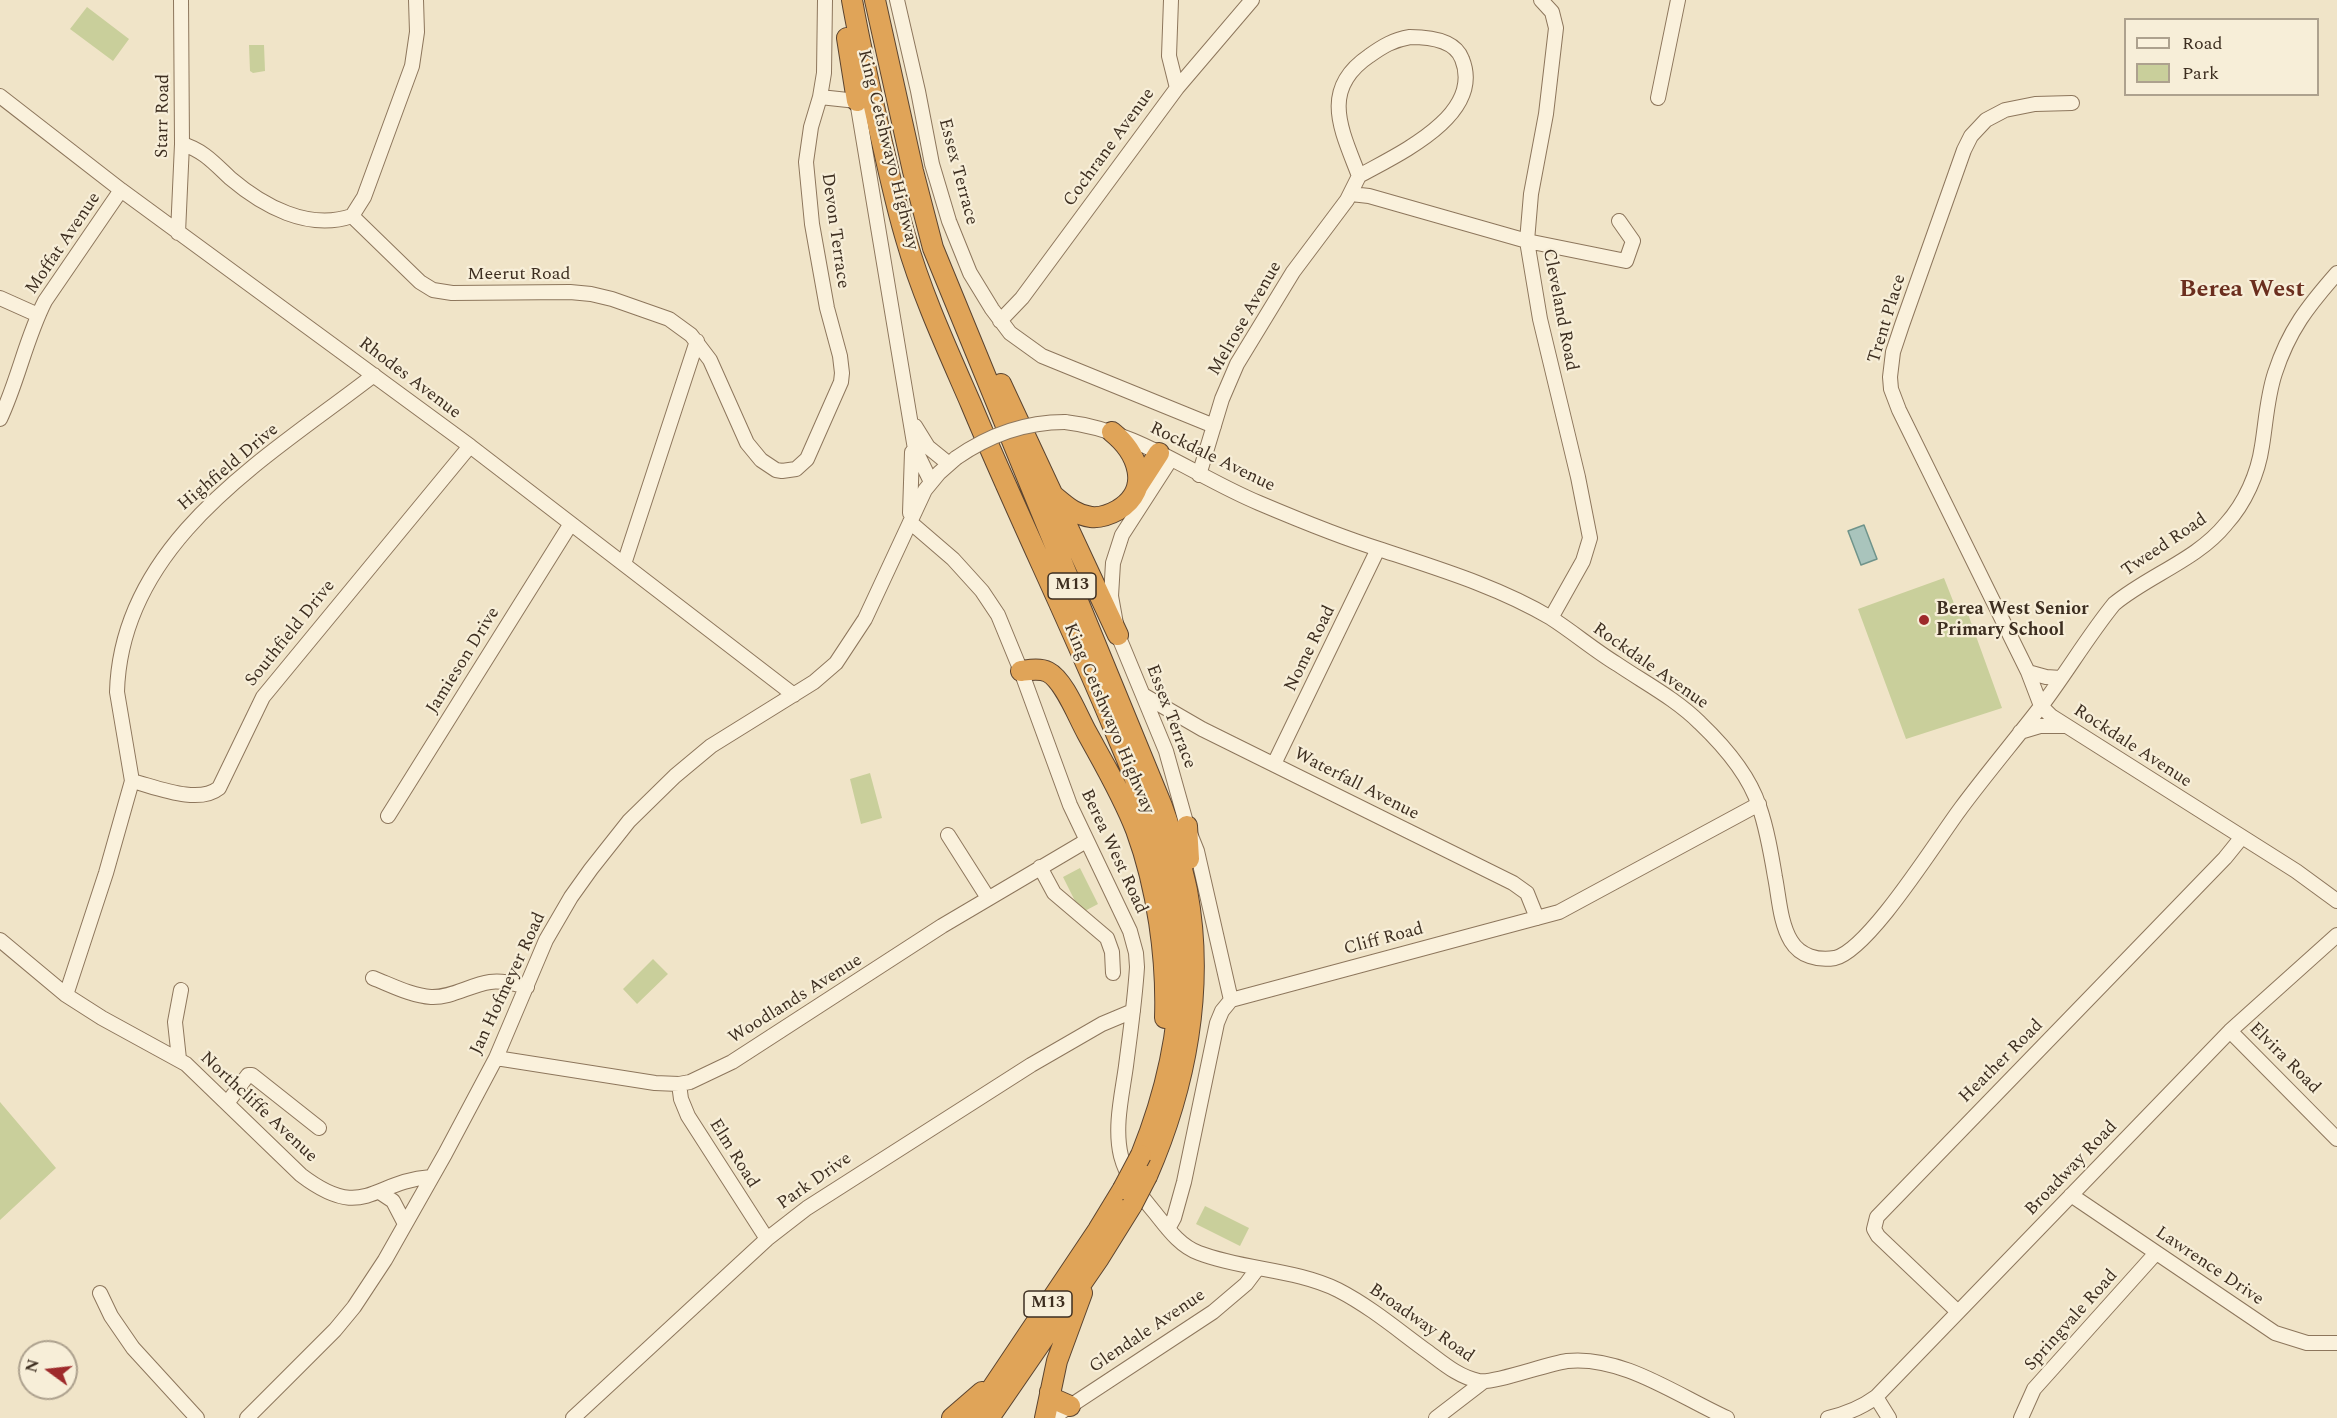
<!DOCTYPE html>
<style>
body{margin:0}
#map{position:relative;width:2337px;height:1418px;overflow:hidden;background:#f0e4c8;font-family:Spectral,serif}
canvas{display:block}
.legend{position:absolute;left:2124px;top:18px;width:195px;height:78px;box-sizing:border-box;background:#f7eed8;border:2px solid #ada18e;margin:0;padding:8px 10px;list-style:none;font-size:18px;color:#3d2e20}
.legend li{display:flex;align-items:center;gap:12px;height:30px}
.legend b{width:30px;border:2px solid #ada18e}
.north{position:absolute;left:18px;top:1340px;width:60px;height:60px;box-sizing:border-box;background:#f7eed8;border:2px solid #ada18e;border-radius:50%;rotate:285deg;font-size:16px;font-weight:700;line-height:24px;text-align:center;color:#3d2e20}
.north::after{content:'';display:block;margin:auto;width:21px;height:27px;background:#9e2a2b;clip-path:polygon(50% 0,100% 100%,50% 72%,0 100%)}
</style>
<div id="map">
<canvas width="2337" height="1418"></canvas>
<ul class="legend">
<li><b style="height:8px;background:#faf1dc"></b>Road</li>
<li><b style="height:16px;background:#c9cf9b"></b>Park</li>
</ul>
<div class="north">N</div>
</div>
<script>
const ctx = document.querySelector('canvas').getContext('2d');
ctx.lineJoin = 'round';
function paint(path, color) { ctx.fillStyle = color; ctx.fill(path, 'evenodd'); }
function stroke(path, color, width, dash) { ctx.strokeStyle = color; ctx.lineWidth = width; ctx.lineCap = dash ? 'butt' : 'round'; ctx.setLineDash(dash || []); ctx.stroke(path); }
function drawText(font, color, halo, rows, align = 'center') {
  ctx.font = font + ' Spectral,serif'; ctx.lineWidth = 4.5; ctx.setLineDash([]); ctx.textBaseline = 'middle'; ctx.strokeStyle = halo; ctx.fillStyle = color; for (const [text, x, y, turn = 0] of rows) {
    ctx.save(); ctx.translate(x, y); ctx.rotate((+turn || 0) * Math.PI / 180); ctx.textAlign = isNaN(turn) ? turn : align; if (halo) ctx.strokeText(text, 0, 0); ctx.fillText(text, 0, 0); ctx.restore();
  }
}
const green = new Path2D(`
 M87,7L129,39L113,61L70,29Z
 M249,45H264L265,71L253,73L250,71Z
 M1944,578L1955,606L1964,603L2002,708L1906,739L1858,609Z
 M870,773L882,818L861,824L850,779Z
 M1080,868L1098,904L1081,913L1063,877Z
 M653,959L668,974L637,1004L623,989Z
 M0,1102L56,1168L0,1220Z
 M1205,1206L1249,1228L1240,1246L1196,1224Z`);
const water = new Path2D(`
 M1864,525L1877,559L1861,565L1848,531Z`);
const minor = new Path2D(`
 M897,0L918,91L932,164L949,221L970,273L992,309L1010,333L1042,356L1214,426
 M1171,0L1169,56L1177,88
 M1541,0L1552,12L1556,28L1546,114L1531,194L1527,241L1540,319L1578,477L1590,538L1583,561L1551,618
 M1410,37C1428,37 1455,40 1462,59C1485,116 1396,155 1359,176C1342,131 1319,90 1369,56C1383,46 1393,40 1410,37Z
 M0,96L121,190L470,446L794,695
 M820,97L857,101L915,449L931,482
 M1658,98L1678,0
 M2072,103L2035,104L2005,110L1986,120L1971,136L1964,150L1902,325L1893,352L1890,377L1891,389L1899,410L2028,672L2041,706L2051,716L2296,871L2337,901
 M182,144C203,150 215,164 230,178C263,206 308,231 352,216
 M1351,194L1369,196L1527,241L1626,261L1633,241L1619,221
 M352,216L420,282L433,290L452,293L570,292L591,294L612,299L669,319L691,335L710,360L747,443L761,460L776,470L782,471L796,469L807,459L841,382L842,373L840,356L827,308L812,224L806,162L811,127L820,97L824,73L825,0
 M352,216L364,197L412,66L417,32L416,0
 M178,233L182,144L181,0
 M0,298L38,315
 M1000,321L1022,298L1177,88L1252,0
 M0,419C18,381 26,338 45,301L121,190
 M1065,422C1137,430 1194,476 1259,503C1299,520 1340,537 1382,550C1439,569 1499,587 1551,618C1573,632 1594,650 1617,664C1645,683 1676,699 1700,723C1723,745 1749,775 1759,806C1767,829 1771,853 1775,877C1779,897 1780,923 1791,941C1800,956 1818,961 1835,958C1869,950 1937,840 1961,808C1987,773 2015,740 2042,705C2067,672 2088,636 2114,604C2149,575 2197,560 2226,524C2245,503 2258,474 2262,446C2266,422 2267,397 2275,373C2289,330 2308,306 2337,273
 M915,426L928,447L949,464
 M1171,459L1122,535L1113,563L1111,596L1118,635L1166,751L1187,826L1197,851L1231,1000
 M1199,475L1222,399L1237,364L1293,272L1347,200L1359,176
 M910,513L912,452
 M910,522L953,559L982,591L998,615L1021,671L1070,805L1130,931L1136,953L1137,967C1135,1000 1130,1034 1126,1066C1122,1095 1114,1127 1121,1156C1127,1179 1141,1196 1156,1214C1168,1229 1180,1246 1199,1253C1244,1270 1295,1269 1338,1290C1371,1307 1399,1331 1428,1352C1444,1364 1459,1377 1479,1381C1493,1384 1546,1364 1567,1361C1622,1355 1678,1396 1727,1418
 M624,564L697,341
 M2028,672L2046,677L2061,678
 M1145,696L1202,729L1513,883L1527,893L1537,918
 M2020,732L2040,726H2065
 M1274,764L1378,549
 M132,781C156,787 198,805 219,788L263,697L470,446
 M388,816L570,525
 M948,835L988,898
 M1040,867L1054,893L1107,938L1112,952L1113,973
 M0,940L66,995L102,1018L186,1064L301,1175C364,1223 372,1181 431,1177
 M373,978C391,985 412,996 431,997C451,998 470,985 490,982C502,980 515,984 527,987
 M66,995L106,873L132,781L117,692C121,541 268,457 374,375
 M2230,1031L2337,1139
 M496,1058L655,1083L679,1084L690,1082L732,1062L942,926L1086,841
 M179,1059L175,1022L181,990
 M679,1084L681,1099L688,1116L767,1239
 M228,1102L248,1075H252L319,1128
 M381,1193L393,1201L405,1224
 M2071,1195L2275,1333L2307,1343H2337
 M1168,1229L1174,1218L1184,1182L1217,1023L1222,1011L1231,1000L1559,912L1759,804
 M100,1293L111,1316L133,1348L197,1418
 M1958,1312L1878,1236L1874,1229L1877,1217L2135,951L2225,858L2242,837
 M1876,1397L1889,1418
 M247,1418L335,1330L354,1307L385,1260L445,1154L496,1058L546,940L571,897L591,869L629,821L675,776L711,746L814,682L836,663L865,619L925,490L939,473L956,458
 M573,1418L767,1239L807,1208L1031,1065L1102,1024L1133,1011
 M1052,1418L1213,1312L1246,1284L1258,1268
 M1436,1418L1483,1382
 M1828,1418C1846,1414 1861,1408 1876,1397L2230,1031L2337,935
 M2021,1418L2034,1389L2156,1253`);
const highway = new Path2D(`
 M852,0C860,46 871,92 881,138C889,172 896,206 906,239C922,295 948,351 971,404C1016,512 1067,616 1112,724C1140,790 1169,855 1177,927C1186,1005 1170,1083 1141,1155
 M875,0L913,171L933,248L1162,806C1172,834 1181,862 1187,890C1205,988 1186,1087 1147,1176
 M847,38L857,101
 M1001,384L1118,635
 M1137,487L1159,453
 M1054,496C1065,505 1075,515 1091,517C1100,518 1109,515 1118,510C1153,489 1137,452 1112,432
 M1021,671C1029,670 1040,668 1048,672C1064,680 1078,717 1087,733C1104,764 1123,796 1136,830C1157,887 1167,957 1165,1018
 M1187,826L1189,859
 M1050,1392L1054,1399L1070,1406
 M952,1418L982,1392
 M972,1418L1098,1230L1123,1189
 M989,1418L1099,1258L1132,1205
 M1045,1418L1057,1361L1082,1293`);
const minorBridge = new Path2D(`
 M956,458C989,435 1025,422 1065,422`);
const highwayBridge = new Path2D(`
 M1123,1189L1141,1155
 M1132,1205L1147,1176`);
const markers = [
 [1924,620,6,"#9e2a2b"]
];
const shields = [
 [1072,586,48],
 [1048,1304,48]
];
const shieldNames = [
 ["M13",1072,586],
 ["M13",1048,1304]
];
const streetNames = [
 ["Starr Road",164,116,-89],
 ["Cochrane Avenue",1110,148,-54],
 ["King Cetshwayo Highway",887,150,76],
 ["Essex Terrace",957,172,75],
 ["Devon Terrace",834,231,82],
 ["Moffat Avenue",64,244,-56],
 ["Meerut Road",519,275],
 ["Cleveland Road",1559,310,79],
 ["Melrose Avenue",1246,319,-60],
 ["Trent Place",1888,319,-73],
 ["Rhodes Avenue",409,379,37],
 ["Rockdale Avenue",1212,458,26],
 ["Highfield Drive",229,468,-40],
 ["Tweed Road",2165,546,-34],
 ["Southfield Drive",291,634,-51],
 ["Nome Road",1311,649,-64],
 ["Jamieson Drive",464,661,-58],
 ["Rockdale Avenue",1650,667,35],
 ["Essex Terrace",1170,717,69],
 ["King Cetshwayo Highway",1108,719,67],
 ["Rockdale Avenue",2132,747,33],
 ["Waterfall Avenue",1356,785,27],
 ["Berea West Road",1113,852,65],
 ["Cliff Road",1384,940,-15],
 ["Jan Hofmeyer Road",509,984,-65],
 ["Woodlands Avenue",796,1000,-32],
 ["Elvira Road",2284,1059,45],
 ["Heather Road",2002,1062,-45],
 ["Northcliffe Avenue",258,1108,43],
 ["Elm Road",733,1154,58],
 ["Broadway Road",2072,1169,-46],
 ["Park Drive",815,1182,-35],
 ["Lawrence Drive",2209,1267,34],
 ["Springvale Road",2072,1321,-48],
 ["Broadway Road",1421,1324,35],
 ["Glendale Avenue",1148,1332,-34]
];
const poiNames = [
 ["Berea West Senior",1936,610],
 ["Primary School",1936,631]
];
const districtNames = [
 ["Berea West",2242,291]
];
paint(green, '#c9cf9b');
paint(water, '#a9c4bc');
stroke(water, '#6f938a', 1.5);
stroke(minor, '#8d765c', 16);
stroke(highway, '#5b4430', 22);
stroke(minor, '#faf1dc', 14);
stroke(highway, '#e0a458', 20);
stroke(minorBridge, '#8d765c', 16, []);
stroke(highwayBridge, '#5b4430', 22, []);
stroke(minorBridge, '#faf1dc', 14);
stroke(highwayBridge, '#e0a458', 20);
for (const [x, y, r, color] of markers) { const dot = new Path2D(); dot.arc(x, y, r, 0, 2 * Math.PI); ctx.fillStyle = color; ctx.fill(dot); stroke(dot, '#f7eed8', 2); }
for (const [x, y, w] of shields) { const box = new Path2D(); box.roundRect(x - w / 2, y - 13, w, 26, 4.5); ctx.fillStyle = '#f7eed8'; ctx.fill(box); stroke(box, '#3d2e20', 1.5); }
drawText('bold 16px', '#3d2e20', null, shieldNames);
drawText('18px', '#3d2e20', '#f7eed8', streetNames);
drawText('bold 18px', '#3d2e20', '#f7eed8', poiNames, 'left');
drawText('bold 24px', '#6b2e1e', '#f7eed8', districtNames);
</script>
